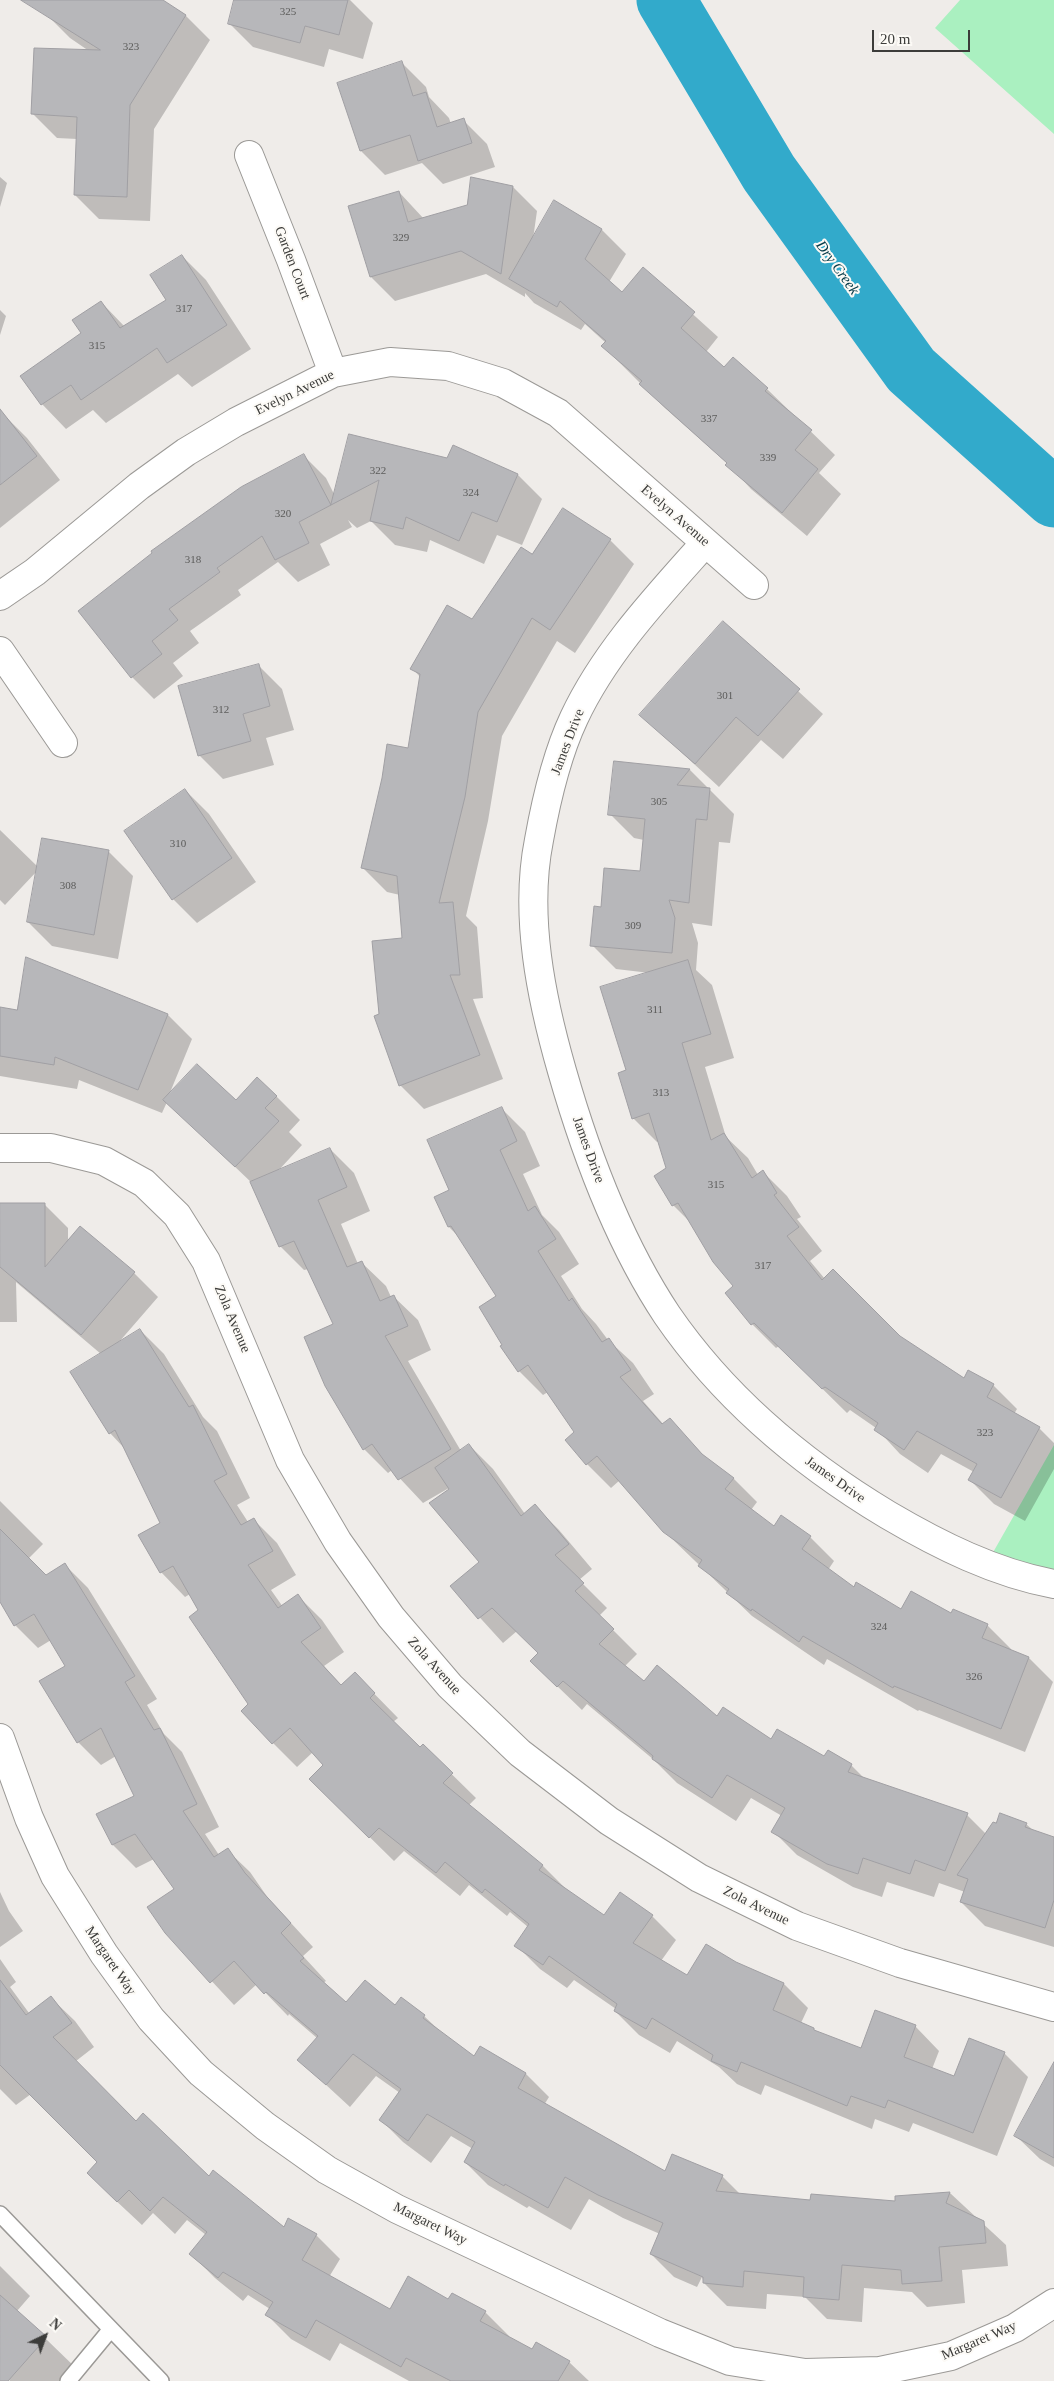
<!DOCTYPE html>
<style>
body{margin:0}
#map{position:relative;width:1054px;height:2381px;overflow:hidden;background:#efece9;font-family:Georgia,serif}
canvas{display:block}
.north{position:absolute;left:20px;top:2311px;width:50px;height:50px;-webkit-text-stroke:4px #fcfaf6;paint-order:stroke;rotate:42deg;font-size:14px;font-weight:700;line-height:20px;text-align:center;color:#3c3c3a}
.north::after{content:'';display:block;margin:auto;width:18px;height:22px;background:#3c3c3a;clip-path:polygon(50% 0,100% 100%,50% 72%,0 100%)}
.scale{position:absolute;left:872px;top:30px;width:98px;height:22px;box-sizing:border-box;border:2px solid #3c3c3a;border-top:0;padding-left:6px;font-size:15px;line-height:18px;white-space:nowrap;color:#3c3c3a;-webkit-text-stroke:4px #fcfaf6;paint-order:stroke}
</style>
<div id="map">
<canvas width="1054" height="2381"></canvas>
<div class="north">N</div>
<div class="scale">20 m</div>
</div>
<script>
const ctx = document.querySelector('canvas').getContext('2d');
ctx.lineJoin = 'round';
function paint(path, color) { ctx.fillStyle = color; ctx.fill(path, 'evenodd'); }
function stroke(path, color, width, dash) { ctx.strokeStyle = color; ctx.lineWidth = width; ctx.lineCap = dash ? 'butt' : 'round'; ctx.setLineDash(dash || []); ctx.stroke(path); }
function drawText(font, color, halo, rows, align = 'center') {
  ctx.font = font + ' Georgia,serif'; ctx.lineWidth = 4; ctx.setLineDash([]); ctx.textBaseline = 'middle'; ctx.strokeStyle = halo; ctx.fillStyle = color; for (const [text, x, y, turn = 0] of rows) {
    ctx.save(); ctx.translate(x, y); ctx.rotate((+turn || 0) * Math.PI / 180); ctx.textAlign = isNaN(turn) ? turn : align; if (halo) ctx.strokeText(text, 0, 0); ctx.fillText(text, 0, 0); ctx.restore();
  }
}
const green = new Path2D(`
 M960,0H1054V134L935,28Z
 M1054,1445V1584L987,1563Z`);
const shadow = new Path2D(`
 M55,0H161L186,16L210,40L154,129L150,221L99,219L75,195L77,139L57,138L33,114L89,51L70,38L46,14Z
 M235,0H350L373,23L363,59L329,49L324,67L253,47L229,23Z
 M402,63L426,87L429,97L449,118L451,124L463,120L487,144L495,167L443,184L422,163L385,175L361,151L339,84Z
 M0,177L7,183L0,207Z
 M513,187L537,211L533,239L602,230L626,254L609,282L622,294L643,269L718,337L706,352L724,369L767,389L835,455L819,473L841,494L807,536L751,489L728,464L665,408L603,346L606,343L585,324L581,330L534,303L525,293V297L486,274L395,301L371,277L350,206L399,192L424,219L468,206Z
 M182,256L206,280L251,349L192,387L178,374L106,423L93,410L66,429L42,404L101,302L125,327L167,300Z
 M0,310L6,316L0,335Z
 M3,414L27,438L60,480L0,528V417Z
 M350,436L448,460L454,447L518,475L542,499L522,545L497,535L484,564L430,540L427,552L395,545L371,521L357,528L348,520L352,527L320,544L330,565L298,582L278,562L238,590L241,595L190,631L199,643L173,663L183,676L154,699L132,677L80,611L304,456L326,478L335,496Z
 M610,540L634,564L575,653L557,641L502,736L488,821L466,916L477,927L483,998L473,999L503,1079L424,1109L400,1085L380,1015L404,940L400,895L387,892L363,868L409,749L421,678L412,668L472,621L532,556Z
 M723,622L823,714L783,759L761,740L719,787L641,715Z
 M258,665L282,689L294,730L266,738L274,765L223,779L199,755Z
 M616,762L690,770L734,814L730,843L719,842L712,926L692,923L698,943L696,970L712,985L734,1058L705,1067L726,1137L748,1158L758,1175L763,1172L787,1196L801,1217L797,1219L822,1251L810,1261L825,1279L900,1337L964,1380L993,1385L1017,1409L1014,1414L1039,1428L1054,1443V1469L1025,1521L994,1504L970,1480L974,1472L941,1454L928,1473L900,1454L876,1428L850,1410L847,1413L779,1346L776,1348L752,1324L735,1286L692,1224L673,1205L656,1176L667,1169L659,1141L657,1142L633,1118L650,973L616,969L592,945L602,908L641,873L644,840L634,838L610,814Z
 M185,790L209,814L256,882L197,923L173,899Z
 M0,830L38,867L43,839L109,852L133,876L118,959L52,946L28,922L38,870L5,905L0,900Z
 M0,1008L18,1011L168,1015L192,1039L169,1095L236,1101L276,1096L300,1120L289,1132L302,1145L277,1172L330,1149L354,1173L370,1211L341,1224L358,1264L361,1262L386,1286L391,1297L393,1296L418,1320L431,1350L408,1361L461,1451L469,1445L493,1469L525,1514L535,1506L559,1530L592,1569L579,1580L607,1608L599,1616L637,1654L625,1666L644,1683L718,1718L772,1740L825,1758L829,1752L851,1765L865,1779L967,1815L986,1834L1026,1824L1034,1831L1054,1838V1947L985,1926L961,1902L965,1892L939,1883L934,1897L887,1882L882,1897L853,1887L797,1855L773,1831L782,1816L751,1798L736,1821L677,1783L654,1760L587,1704L582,1710L556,1685L539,1653L517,1631L503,1643L452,1587L481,1562L449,1488L423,1503L392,1470L388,1473L364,1449L334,1324L309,1269L304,1270L280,1246L253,1184L167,1102L162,1113L79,1080L77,1089L0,1076Z
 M501,1108L525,1132L540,1166L523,1174L542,1215L559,1232L579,1264L561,1276L582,1309L596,1324L608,1340L633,1363L654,1394L643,1401L664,1425L670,1420L709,1461L733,1478L757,1502L751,1510L774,1528L810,1537L834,1561L828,1570L854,1588L902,1610L952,1615L987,1625L1011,1649L1010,1651L1029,1658L1053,1682L1025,1752L919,1710L918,1711L827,1659L824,1665L752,1616L664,1531L620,1480L611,1488L587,1464L576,1432L548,1392L543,1395L519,1371L502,1347L504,1345L498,1296L461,1239L449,1227L436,1197L451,1191Z
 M0,1204H44L68,1228V1242L134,1273L158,1297L119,1342L140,1330L164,1354L203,1417L217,1431L250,1498L237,1505L248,1522L253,1519L277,1543L296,1575L271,1590L283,1607L298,1596L322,1620L344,1652L324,1666L342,1686L355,1674L398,1718L393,1722L420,1749L423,1746L476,1798L469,1805L543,1866L567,1890L604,1917L652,1916L676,1940L661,1961L687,1977L735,1963L784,1984L808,2008L801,2023L817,2033L862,2050L915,2026L939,2051L932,2069L954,2077L1004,2053L1028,2077L997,2156L913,2123L909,2132L875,2119L872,2129L765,2085L761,2095L737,2084L719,2067L677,2041L670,2053L639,2035L615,2011L616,2009L574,1980L567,1988L540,1969L516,1945L528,1927L510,1912L507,1916L469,1885L460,1896L404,1851L394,1861L335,1803L325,1765L313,1752L297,1767L273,1743L190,1594L185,1597L161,1572L162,1524L125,1449L110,1433L101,1354L16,1282L17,1322H0Z
 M0,1501L43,1544L28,1559L46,1576L65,1565L88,1588L157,1699L147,1705L164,1734L182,1752L219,1827L205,1834L219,1855L227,1850L250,1872L268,1898L313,1947L303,1956L326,1981L323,1983L346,2003L395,2007L424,2016L442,2033L475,2058L481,2048L526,2074L549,2097L544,2105L665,2173L722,2176L741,2195L811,2201L897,2202L950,2193L1006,2245L1008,2266L962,2270L965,2303L927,2307L912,2292L864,2288L862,2322L827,2319L805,2297L767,2294L766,2309L727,2306L704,2283L702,2277L697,2287L674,2277L651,2254L660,2234L623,2218L589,2199L571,2230L529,2206L527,2208L488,2185L465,2162L473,2149L451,2136L431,2163L403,2142L381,2120L400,2093L376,2076L350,2107L299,2060L317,2038L289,2014L288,2016L257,1984L234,2005L166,1932L175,1889L154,1859L136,1868L113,1845L135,1796L116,1756L101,1765L78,1742L67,1666L51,1640L38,1648L15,1625L0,1582Z
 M0,1892L9,1911L23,1931L0,1947Z
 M0,1959L16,1982L10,1987L29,2013L51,1998L75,2021L94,2047L76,2061L136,2123L209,2178L284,2228L316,2235L340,2259L329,2277L391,2311L449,2300L485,2312L509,2336L508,2338L532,2351L569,2362L589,2381H409L340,2343L330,2361L291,2339L267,2315L270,2309L248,2295L243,2301L215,2278L191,2254L206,2235L187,2220L175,2234L153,2213L142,2225L112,2197L99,2162L31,2094L16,2105L0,2089Z
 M1054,2065V2167L1040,2159L1015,2135Z
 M0,2266L30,2296L17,2311L77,2369L66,2381H10L6,2377L0,2381Z`);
const river = new Path2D(`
 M666,0L769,173L911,370L1054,498`);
const building = new Path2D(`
 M21,0H163L186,15L130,105L127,197L74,195L77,117L31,114L34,48L100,50Z
 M234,0H348L339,35L305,26L300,43L228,24Z
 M402,61L413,96L426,92L437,127L464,118L472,143L418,161L410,135L360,151L337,83Z
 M471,177L513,186L501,274L461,251L370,277L348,206L399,191L408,222L467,205Z
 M554,200L602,229L585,259L622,292L643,267L695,312L681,328L724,367L733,357L768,388L765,391L812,430L795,450L818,469L782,513L725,465L727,463L639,384L642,381L601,346L606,341L560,301L557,307L509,279Z
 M182,255L227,325L167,363L157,348L81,400L71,385L41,405L20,376L81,333L72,320L101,301L120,328L166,300L150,275Z
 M0,409L37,456L0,485Z
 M349,434L447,458L453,445L518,474L497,522L472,512L459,541L406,517L403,529L370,521L379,480L331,505Z
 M304,454L331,505L299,522L309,543L275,560L262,536L217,568L220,572L169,609L178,620L152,641L162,654L131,678L78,611L152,553L151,551L241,487Z
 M563,508L611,539L550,630L532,618L478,712L465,797L439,903L453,902L460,975H450L480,1055L399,1086L374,1016L379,1014L372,941L402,938L397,876L361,868L382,778L387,744L408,748L420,674L410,669L447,605L472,619L521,547L532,554Z
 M723,621L800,689L758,736L736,717L695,764L639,715Z
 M259,664L270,706L243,714L251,741L198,756L178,686Z
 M614,761L690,769L677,785L710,788L707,820L696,819L689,903L669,900L675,918L672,953L590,946L594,906L601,907L604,868L640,871L645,819L608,815Z
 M185,789L232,858L172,900L124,831Z
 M42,838L109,850L94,935L27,922Z
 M26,957L168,1014L138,1090L55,1057L54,1065L0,1056V1007L17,1010Z
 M688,960L711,1034L682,1043L711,1140L724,1133L752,1178L763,1170L777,1193L774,1195L799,1227L787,1236L822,1280L833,1269L900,1336L964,1378L968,1370L994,1384L987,1397L1040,1427L1001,1498L968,1480L977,1464L917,1431L904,1450L874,1430L878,1423L825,1387L822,1389L754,1323L751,1325L725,1293L733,1286L713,1262L678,1203L672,1206L654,1176L666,1168L649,1113L632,1119L618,1073L626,1070L600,987Z
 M197,1064L236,1100L257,1077L277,1096L265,1108L279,1121L235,1167L163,1100Z
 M502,1107L517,1141L500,1150L528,1211L535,1206L556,1239L538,1251L569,1301L572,1298L602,1342L609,1338L631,1370L620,1377L662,1424L670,1418L702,1454L734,1478L725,1489L774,1526L781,1515L811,1536L802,1549L854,1587L856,1582L901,1609L911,1591L951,1613L953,1609L988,1624L982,1638L1029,1657L1001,1729L894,1686L893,1688L803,1636L799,1642L752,1609L751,1611L726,1593L729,1589L698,1566L702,1560L663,1532L597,1456L586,1465L565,1440L574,1432L528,1365L518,1372L500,1346L502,1345L479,1307L496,1296L451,1226L448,1227L434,1197L449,1190L427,1140Z
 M330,1148L347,1187L318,1200L347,1267L362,1261L380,1301L394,1295L408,1326L385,1336L451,1449L398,1480L372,1444L363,1450L325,1386L304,1337L333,1324L294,1241L279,1247L250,1182Z
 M0,1203H45V1267L80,1226L135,1272L81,1335L0,1267Z
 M140,1329L189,1407L193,1405L227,1474L214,1481L241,1525L254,1518L273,1551L248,1565L278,1608L298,1594L321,1628L301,1642L341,1685L355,1672L375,1693L370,1698L420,1747L423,1744L453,1773L443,1783L543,1865L539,1870L604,1915L620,1892L653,1915L633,1943L687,1975L706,1944L736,1962L784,1983L773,2010L814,2028V2030L861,2048L875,2010L916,2025L904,2057L954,2076L969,2038L1005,2052L973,2133L888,2100L885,2108L851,2096L847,2106L741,2062L737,2072L711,2061L713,2055L652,2018L646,2029L614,2011L617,2004L549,1956L543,1965L514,1946L529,1924L485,1889L482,1893L445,1862L436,1873L379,1828L369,1838L309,1779L323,1765L290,1728L272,1744L241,1711L248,1704L189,1617L198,1610L173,1566L160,1573L138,1535L160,1523L115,1430L109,1434L70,1372Z
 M469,1444L521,1516L535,1504L569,1544L555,1555L584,1583L575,1591L614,1629L599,1644L644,1681L657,1665L717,1716L723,1707L771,1739L777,1729L824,1756L828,1750L852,1764L848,1772L968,1813L945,1871L915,1860L910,1874L863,1858L858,1874L827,1864L771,1832L785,1808L727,1775L712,1798L652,1759L653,1756L563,1681L557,1687L530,1661L538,1653L492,1608L478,1619L450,1586L479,1562L429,1503L449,1489L435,1468Z
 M0,1529L46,1575L65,1563L135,1676L125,1682L154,1730L160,1728L197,1804L183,1811L214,1857L228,1848L245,1873L291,1923L281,1933L304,1958L300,1961L346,2002L365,1980L395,2005L401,1997L425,2015L423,2018L474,2056L480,2046L526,2073L518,2088L665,2171L672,2154L723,2175L716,2191L810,2200L811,2194L895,2201V2196L950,2192L946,2203L984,2221L986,2243L939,2247L942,2281L902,2284L901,2270L842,2265L839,2300L803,2297L804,2277L744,2271L743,2287L703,2283V2277L650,2254L663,2223L598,2195L565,2177L548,2208L505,2184L504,2186L464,2162L475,2142L427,2114L408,2141L379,2120L401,2089L353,2054L326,2085L297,2060L318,2036L266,1992L264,1994L234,1961L210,1983L165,1933L147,1907L174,1889L135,1834L112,1845L96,1814L134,1796L101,1728L77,1743L39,1681L65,1666L34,1614L14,1626L0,1602Z
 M1000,1813L1027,1823L1025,1827L1054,1837V1900L1045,1928L960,1902L968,1879L957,1875L993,1822L996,1823Z
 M0,1980L26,2015L51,1996L72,2023L53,2037L136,2121L143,2113L209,2176L213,2170L284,2227L288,2218L317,2234L302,2260L390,2309L408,2276L448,2299L452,2293L486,2311L480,2321L532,2349L536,2342L570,2361L558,2381H451L406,2358L401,2367L316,2320L306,2338L265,2315L273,2302L223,2272L218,2278L189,2254L207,2232L163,2197L150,2211L129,2190L117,2202L87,2173L97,2162L0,2065Z
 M1054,2062V2158L1014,2136Z
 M0,2295L47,2337L8,2381H0Z`);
const service = new Path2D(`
 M0,2214L161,2381
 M68,2381L111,2329`);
const minor = new Path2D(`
 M249,155L291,260L333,373
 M705,543C657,597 605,652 574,718C557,754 546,801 539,840C524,915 541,998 562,1071C586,1155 618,1241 667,1315C724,1398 803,1464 888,1515C939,1545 995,1573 1054,1584
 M0,596L35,572L139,486L186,452L236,422L333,373L390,362L448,366L503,383L558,413L754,585
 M0,651L63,743
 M0,1148H51L104,1161L144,1183L177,1215L206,1261L290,1460L338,1542L391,1617L450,1686L520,1753L609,1821L699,1878L797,1926L900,1963L1054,2007
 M0,1738L29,1818L55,1876L104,1954L151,2019L201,2073L265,2126L327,2170L397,2209L660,2333L730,2361L805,2373L880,2371L951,2356L1015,2328L1054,2303`);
const numberNames = [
 ["325",288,12],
 ["323",131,47],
 ["329",401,238],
 ["317",184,309],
 ["315",97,346],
 ["337",709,419],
 ["339",768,458],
 ["322",378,471],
 ["324",471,493],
 ["320",283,514],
 ["318",193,560],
 ["301",725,696],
 ["312",221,710],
 ["305",659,802],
 ["310",178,844],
 ["308",68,886],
 ["309",633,926],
 ["311",655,1010],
 ["313",661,1093],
 ["315",716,1185],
 ["317",763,1266],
 ["323",985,1433],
 ["324",879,1627],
 ["326",974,1677]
];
const streetNames = [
 ["Garden Court",292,263,69],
 ["Evelyn Avenue",295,393,-26],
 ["Evelyn Avenue",675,516,41],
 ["James Drive",568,742,-69],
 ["James Drive",588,1150,70],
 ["Zola Avenue",232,1319,67],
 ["James Drive",835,1480,35],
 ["Zola Avenue",434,1666,48],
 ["Zola Avenue",756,1906,26],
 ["Margaret Way",110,1961,56],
 ["Margaret Way",430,2224,26],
 ["Margaret Way",979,2341,-23]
];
const waterNames = [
 ["Dry Creek",837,268,54]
];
paint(green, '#aaf0c0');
paint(shadow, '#0003');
stroke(river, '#32aacb', 59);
paint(building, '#b7b7ba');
stroke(building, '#a09fa3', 1);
stroke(service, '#9b9996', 18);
stroke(minor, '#9b9996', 30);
stroke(service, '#fff', 15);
stroke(minor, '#fff', 28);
drawText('11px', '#5b5b5a', null, numberNames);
drawText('14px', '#3c3c3a', '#fcfaf6', streetNames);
drawText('italic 15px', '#033947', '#fcfaf6', waterNames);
</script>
